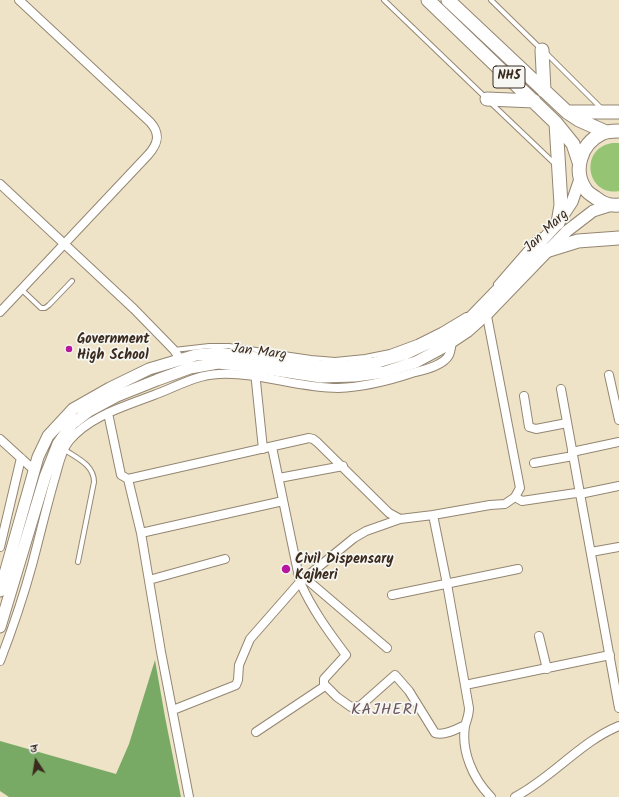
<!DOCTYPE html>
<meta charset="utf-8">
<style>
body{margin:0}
#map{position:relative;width:619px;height:797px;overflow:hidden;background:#eee3c7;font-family:Kalam,"Playpen Sans Deva",sans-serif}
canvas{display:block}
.north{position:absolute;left:16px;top:741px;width:40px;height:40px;-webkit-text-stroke:3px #f6f6f2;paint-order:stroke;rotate:348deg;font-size:11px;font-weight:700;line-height:16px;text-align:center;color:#3b2a1e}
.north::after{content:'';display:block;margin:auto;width:14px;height:18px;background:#3b2a1e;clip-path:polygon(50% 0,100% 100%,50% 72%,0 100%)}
</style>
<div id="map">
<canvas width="619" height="797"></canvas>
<div class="north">उ</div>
</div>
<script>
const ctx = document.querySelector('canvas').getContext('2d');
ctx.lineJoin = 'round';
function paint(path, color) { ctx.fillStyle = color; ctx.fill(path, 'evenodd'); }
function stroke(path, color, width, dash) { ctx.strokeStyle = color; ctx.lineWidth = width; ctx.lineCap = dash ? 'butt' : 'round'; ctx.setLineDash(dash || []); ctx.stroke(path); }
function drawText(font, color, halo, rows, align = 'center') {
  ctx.font = font + ' Kalam,sans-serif'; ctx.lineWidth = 3.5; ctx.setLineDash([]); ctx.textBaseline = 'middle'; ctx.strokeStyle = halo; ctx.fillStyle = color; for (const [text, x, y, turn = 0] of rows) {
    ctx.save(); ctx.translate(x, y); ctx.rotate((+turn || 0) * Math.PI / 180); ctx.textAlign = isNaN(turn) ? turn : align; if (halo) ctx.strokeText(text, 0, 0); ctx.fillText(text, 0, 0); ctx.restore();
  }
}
const green = new Path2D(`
 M612,143H619V191C587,197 578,149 612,143Z`);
const forest = new Path2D(`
 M155,660L165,717L181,797H9L0,791V741L116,774L129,744Z`);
const service = new Path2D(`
 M384,0L486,98
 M491,0L541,49
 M546,53L602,109
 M491,103L555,164
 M496,284L536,238L542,235
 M21,289L41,308H45L49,305L72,281
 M174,350L209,346H229L311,358L335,360L365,357L390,352L417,342L441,330L466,315
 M65,450C77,458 94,465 94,482L78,562`);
const minor = new Path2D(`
 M0,184L134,309L174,350L180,359
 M0,312L148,155C158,144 161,134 150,122L19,0
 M255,372L263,449
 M609,375L619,420
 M561,389L619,708
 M524,396L529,427L536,429L567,423
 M108,413L121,475L128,479
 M0,439L34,470
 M272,447L300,582L354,538L366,531L400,519
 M572,452L619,442
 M534,463L573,456
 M279,478L343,466
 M515,497L522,501L576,493L580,494L619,486
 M433,515L447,584L469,708C469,715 467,719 465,726C461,751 473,779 491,797
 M141,533L283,501
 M0,547L21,458
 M591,552L619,547
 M305,578L387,648
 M149,580L225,559
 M392,595L518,569
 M539,636L547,669
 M0,661C12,630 23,598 32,565C40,535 47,504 56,474C59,463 62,449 69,441C89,416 126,406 154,395C176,387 195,375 219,374C259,372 298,388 338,388C363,387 388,381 412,373C423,370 443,366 449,355C451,351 451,346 452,342
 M465,685L610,655
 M173,710L236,685L238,680L239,665L250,639L300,582C312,609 328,631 346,655L324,679V684L337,697L351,707L360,706L395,675L409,691L435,733C444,736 457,729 465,725
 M256,732L325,686
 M189,797L161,652L141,533L128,479L309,438L313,439L317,442L389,513L400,519L433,515L490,505L505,504L515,497L520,488L486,311
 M515,797C553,777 580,742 619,726`);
const secondary = new Path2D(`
 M0,591L38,457L48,436L73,409L110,388L149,369L196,355L218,353L321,366H345L374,363L405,354L441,337L469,319L503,284L558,223L572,202L580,179
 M0,627L45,477L58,444L72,424L89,411L117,396L157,380L190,368L218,363L255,367L321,377L355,376L385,372L416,362L444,347L468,331L487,314L567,231L593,211L612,205`);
const trunk = new Path2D(`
 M428,0L556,123L573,144L579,162
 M448,0L567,112L579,120L606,132
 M542,50L544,91
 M487,99L534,101
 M567,112H619
 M556,123L561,205L558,223
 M619,131C613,131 606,131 601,134C581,144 572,171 586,190C588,193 593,196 596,198C602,203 611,206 619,205
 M549,250L578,241L619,238`);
const markers = [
 [69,349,4,"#b5179e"],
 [286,569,5,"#b5179e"]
];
const shields = [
 [509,77,32]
];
const shieldNames = [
 ["NH5",509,77]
];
const streetNames = [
 ["Jan Marg",547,232,-44],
 ["Jan Marg",259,353,7]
];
const poiNames = [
 ["Government",77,341],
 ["High School",77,357],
 ["Civil Dispensary",295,561],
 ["Kajheri",295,577]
];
const quarterNames = [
 ["KAJHERI",385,711]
];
paint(green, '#95c473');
paint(forest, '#78aa65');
stroke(service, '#948672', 6);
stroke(minor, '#948672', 10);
stroke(secondary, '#948672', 13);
stroke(trunk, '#948672', 15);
stroke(service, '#fff', 4);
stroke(minor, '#fff', 8);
stroke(secondary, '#fff', 11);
stroke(trunk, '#fff', 13);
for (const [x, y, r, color] of markers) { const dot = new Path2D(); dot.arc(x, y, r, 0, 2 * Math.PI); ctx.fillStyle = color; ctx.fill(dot); stroke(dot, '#f6f6f2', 1.5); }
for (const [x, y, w] of shields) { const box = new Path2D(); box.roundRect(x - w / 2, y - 11, w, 22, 3); ctx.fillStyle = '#f6f6f2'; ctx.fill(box); stroke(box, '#3b2a1e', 1); }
drawText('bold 13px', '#3b2a1e', null, shieldNames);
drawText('14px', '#3b2a1e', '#f6f6f2', streetNames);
drawText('bold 14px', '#3b2a1e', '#f6f6f2', poiNames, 'left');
ctx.letterSpacing = '1px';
drawText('16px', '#6c555f', '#f6f6f2', quarterNames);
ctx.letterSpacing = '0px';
</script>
